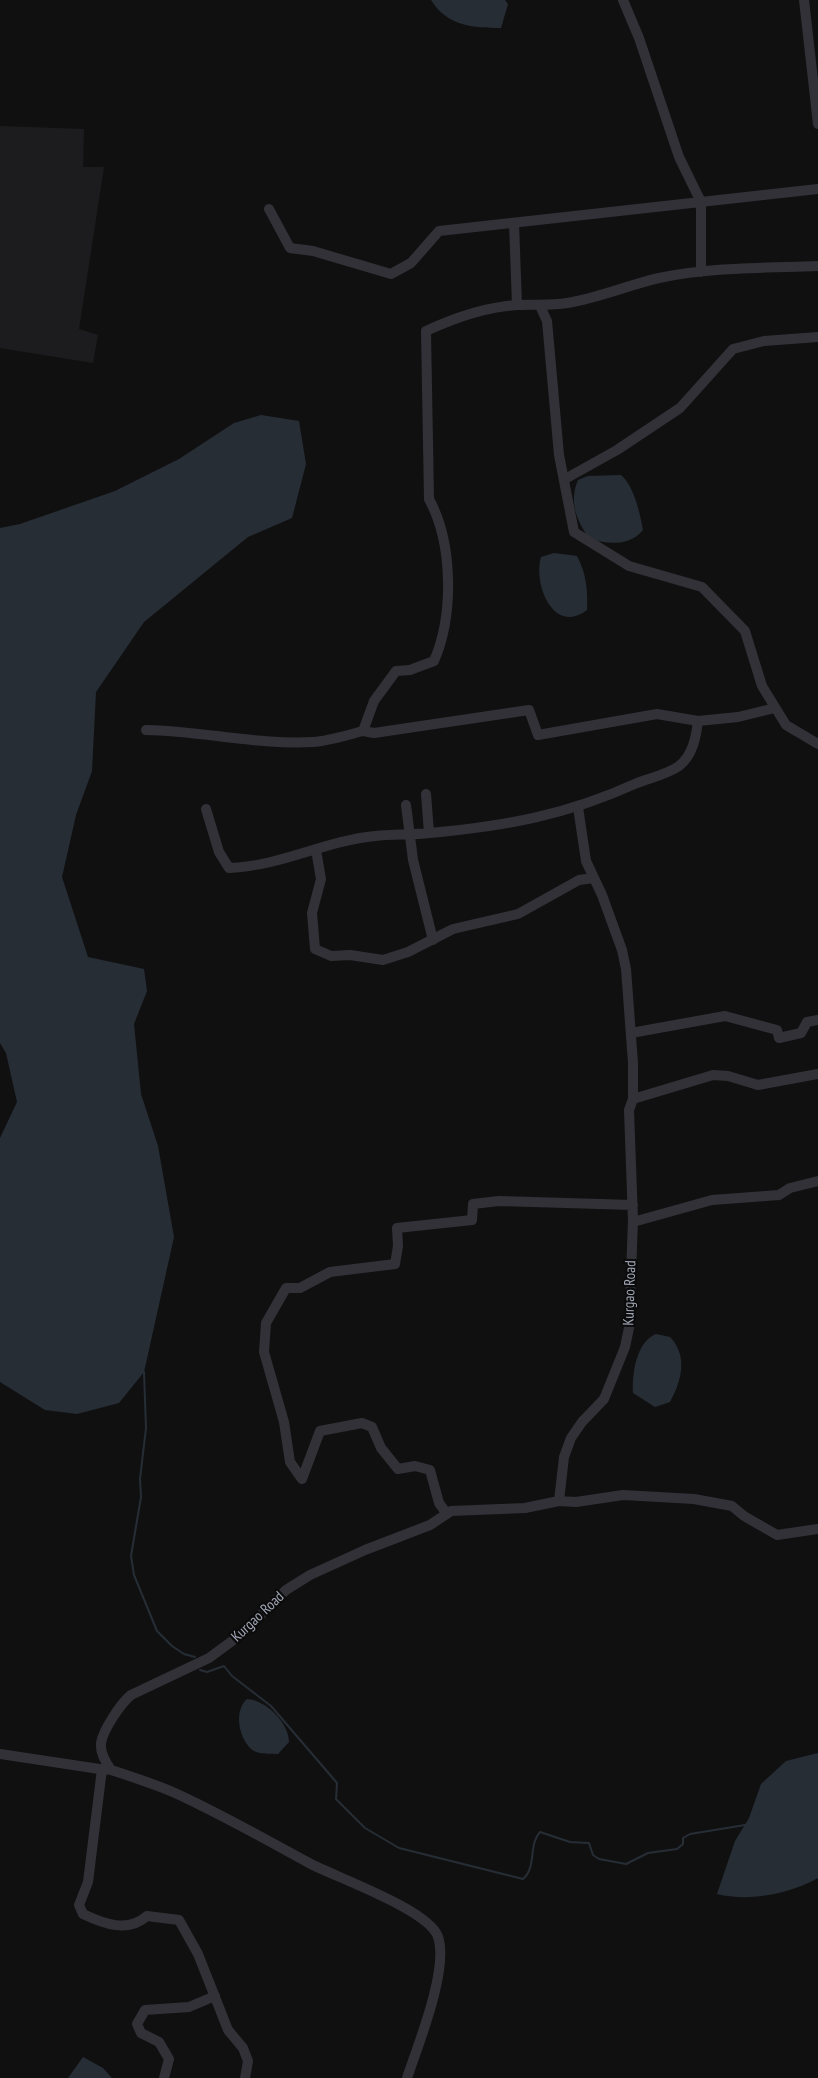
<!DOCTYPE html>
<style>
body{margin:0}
canvas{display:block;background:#101011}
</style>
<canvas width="818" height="2078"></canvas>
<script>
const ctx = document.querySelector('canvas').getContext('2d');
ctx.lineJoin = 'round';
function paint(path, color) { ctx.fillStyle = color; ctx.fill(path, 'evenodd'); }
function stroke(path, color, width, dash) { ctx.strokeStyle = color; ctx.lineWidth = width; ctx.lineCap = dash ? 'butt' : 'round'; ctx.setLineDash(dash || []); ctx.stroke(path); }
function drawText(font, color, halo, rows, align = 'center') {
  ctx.font = font + ' "PT Sans Narrow",sans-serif'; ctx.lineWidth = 4.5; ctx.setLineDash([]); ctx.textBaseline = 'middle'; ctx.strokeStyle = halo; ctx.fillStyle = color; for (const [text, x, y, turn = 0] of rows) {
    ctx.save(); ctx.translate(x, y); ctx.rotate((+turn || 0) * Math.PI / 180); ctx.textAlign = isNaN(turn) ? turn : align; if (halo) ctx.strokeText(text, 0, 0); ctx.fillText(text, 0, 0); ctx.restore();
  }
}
const built = new Path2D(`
 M0,126L84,129L83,167H104L79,329L98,335L93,363L0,348Z`);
const water = new Path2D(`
 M431,0H505L508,4L501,28C473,28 447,26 431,0Z
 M261,415L299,421L306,464L292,518L248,537L144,622L96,692L92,771L76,815L62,877L88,957L144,969L147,991L134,1024L141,1094L158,1146L174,1237L144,1372L119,1403L77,1414L45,1410L0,1382V1138L17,1102L6,1053L0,1043V528L20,524L115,491L179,459L234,423Z
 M621,475C634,486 640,513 643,530C630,546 607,545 589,538C576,520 569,501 578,480L588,476Z
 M554,553L577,556C586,573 588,590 587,610C553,636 533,583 541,557Z
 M656,1334L670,1337C688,1356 682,1380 670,1402L655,1407L633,1393C632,1374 636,1342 656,1334Z
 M247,1699C266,1700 289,1723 289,1742L278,1754C269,1753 263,1755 254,1751C239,1741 233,1711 247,1699Z
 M818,1753V1878C789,1894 749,1902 717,1894L735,1841L749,1818L761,1784L786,1761Z
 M83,2057L103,2068L112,2078H68Z`);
const stream = new Path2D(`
 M144,1372L146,1428L140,1479L141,1497L131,1556L134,1575L157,1631L172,1646L184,1654L195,1657
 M200,1670L207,1672L224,1666L232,1676L271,1706L337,1783L336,1799L365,1828L399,1848L523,1879C537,1867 528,1845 540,1832L570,1842L589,1843L593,1855L599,1859L626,1864L648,1853L677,1849L683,1844V1838L690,1834L745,1825`);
const minor = new Path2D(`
 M623,0L639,38L679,157L701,202V272
 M804,0L818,124
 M269,209L290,248L313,251L391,274L411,263L439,231L818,189
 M514,223L517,305
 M540,306L547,321L559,455L574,532L629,566L702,587L745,631L762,686L786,725L818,744
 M565,479L617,450L680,408L733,349L764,341L818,337
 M146,730C202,731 258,745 313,742C329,741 347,735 363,731L374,701L396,671L410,670L434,661C454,615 453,543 429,499L426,331C454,318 486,307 517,305C534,304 550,306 567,303C599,298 628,285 659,278C712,267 765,268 818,266
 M363,731L374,733L529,710L538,735L657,714L698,721
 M426,794L429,833
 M406,805L413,860L433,940
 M206,809L219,852L229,868C282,866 324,841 375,836C393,834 412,835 430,833C506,826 567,815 637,783C650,778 668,774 679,766C693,755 696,737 698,721L738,717L775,708
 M316,850L321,879L312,913L315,949L331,956L350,955L383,960L408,952L453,929L518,914L579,880L594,878
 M631,1033L725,1016L777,1030L779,1038L801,1033L807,1022L818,1020
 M633,1099L713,1075L728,1076L758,1085L818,1074
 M633,1222L712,1200L779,1195L790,1188L818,1181
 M559,1501L576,1502L623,1495L694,1499L732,1506L744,1516L777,1535L818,1529
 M447,1514L439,1503L430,1470L415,1466L398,1469L381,1448L372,1427L362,1423L320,1431L302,1479L290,1462L284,1422L264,1352L266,1323L286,1288H300L330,1272L395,1264L398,1246L397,1228L472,1220L473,1204L499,1201L633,1205
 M0,1754L106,1770
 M102,1769L88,1882L79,1905L83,1914C104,1924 128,1933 147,1916L179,1920L198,1954L228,2030L243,2048L248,2061L245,2078
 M164,2078L169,2059L159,2042L141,2033L137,2024L145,2010L189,2007L215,1996
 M407,2078C418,2045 449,1969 438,1937C430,1910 335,1877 309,1863C265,1839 221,1814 175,1793C154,1784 132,1777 111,1770C106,1763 100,1752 101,1743C103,1730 121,1703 131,1695L209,1658L243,1633L286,1590L310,1575L365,1550L430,1525L451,1511L525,1508L559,1501L564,1457L571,1438L582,1422L604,1399L625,1347L629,1328L633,1220L629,1110L633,1099V1063L626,969L622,950L602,895L586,861L578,807`);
const streetNames = [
 ["Kurgao Road",630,1293,-88],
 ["Kurgao Road",258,1617,-43]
];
paint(built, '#1c1c1e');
paint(water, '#262d35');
stroke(stream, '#262d35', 2);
stroke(minor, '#313137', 10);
drawText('15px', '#a0a5b3', '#0b0b0c', streetNames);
</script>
